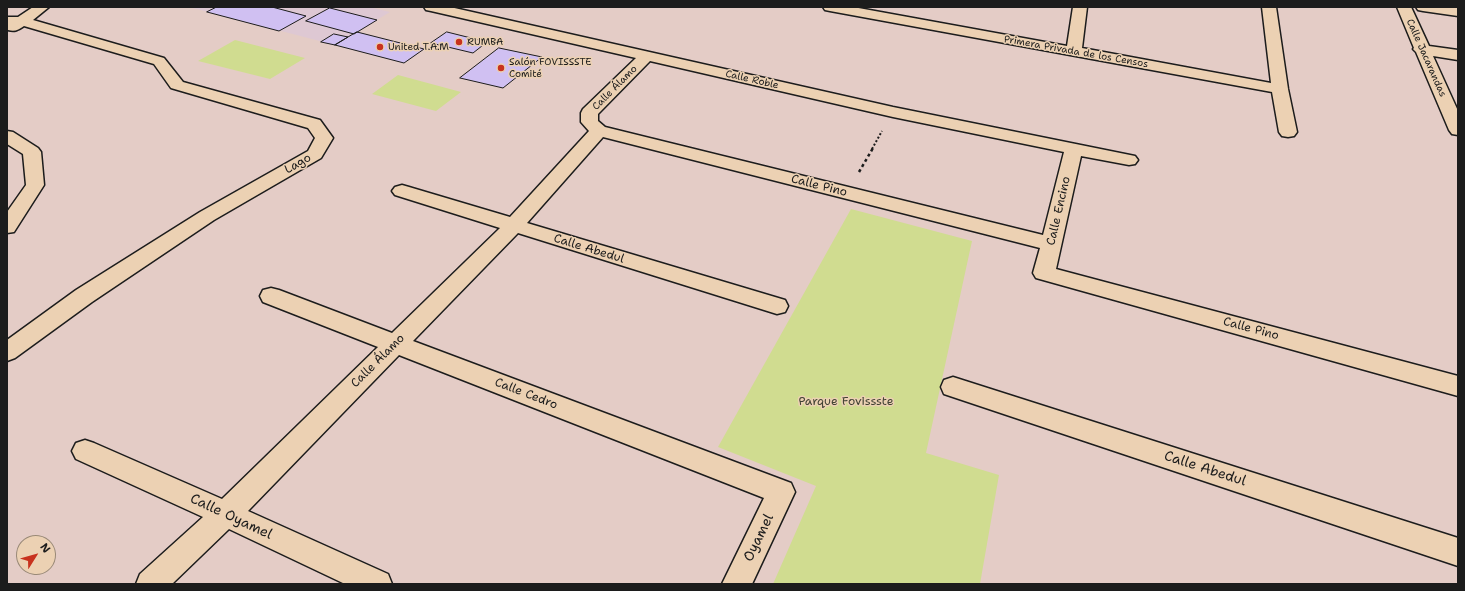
<!DOCTYPE html>
<meta charset="utf-8">
<style>
body{margin:0}
#map{position:relative;width:1465px;height:591px;overflow:hidden;background:#e4ccc6;font-family:"Shantell Sans",sans-serif}
canvas{display:block}
.frame{position:absolute;inset:0;border:8px solid #1c1c1c;pointer-events:none}
.north{position:absolute;left:16px;top:535px;width:40px;height:40px;box-sizing:border-box;background:#ecd1b3;border:1px solid #998977;border-radius:50%;rotate:53deg;font-size:11px;font-weight:700;line-height:16px;text-align:center;color:#1c1c1c}
.north::after{content:'';display:block;margin:auto;width:14px;height:18px;background:#c8321e;clip-path:polygon(50% 0,100% 100%,50% 72%,0 100%)}
</style>
<div id="map">
<canvas width="1465" height="591"></canvas>
<div class="frame"></div>
<div class="north">N</div>
</div>
<script>
const ctx = document.querySelector('canvas').getContext('2d');
ctx.lineJoin = 'round';
function paint(path, color) { ctx.fillStyle = color; ctx.fill(path, 'evenodd'); }
function stroke(path, color, width, dash) { ctx.strokeStyle = color; ctx.lineWidth = width; ctx.lineCap = dash ? 'butt' : 'round'; ctx.setLineDash(dash || []); ctx.stroke(path); }
function drawText(font, color, halo, rows, align = 'center') {
  ctx.font = font + ' "Shantell Sans",sans-serif'; ctx.lineWidth = 3; ctx.setLineDash([]); ctx.textBaseline = 'middle'; ctx.strokeStyle = halo; ctx.fillStyle = color; for (const [text, x, y, turn = 0] of rows) {
    ctx.save(); ctx.translate(x, y); ctx.rotate((+turn || 0) * Math.PI / 180); ctx.textAlign = isNaN(turn) ? turn : align; if (halo) ctx.strokeText(text, 0, 0); ctx.fillText(text, 0, 0); ctx.restore();
  }
}
const built = new Path2D(`
 M189,7H369L390,12L335,45Z`);
const green = new Path2D(`
 M235,40L305,58L270,79L198,61Z
 M398,75L461,92L436,111L372,94Z
 M851,209L972,241L926,453L999,475L980,584H773L816,486L718,447Z`);
const building = new Path2D(`
 M217,7H272L306,16L279,31L207,12Z
 M330,8L377,20L354,34L306,21Z
 M357,32L424,49L404,63L335,45Z
 M447,32L487,42L473,53L431,43Z
 M334,34L348,37L335,45L321,42Z
 M499,48L542,57L503,88L460,78Z`);
const pathFar1 = new Path2D(`
 M872,149L882,131`);
const path = new Path2D(`
 M859,172L873,148`);
const minor = new Path2D(`
 M33,7H49L33,20L164,58L183,82L320,120L333,138L321,158L214,220L92,302L15,358L7,361V340L76,290L200,212L308,151L315,138L308,128L171,88L154,64L24,26C18,30 15,32 8,30L7,17H18Z
 M424,7H450L893,107L1135,156L1138,160L1135,164L1129,165L1081,156L1056,269L1458,376V396L1036,278L1033,273L1040,248L603,137L527,223L785,300L788,306L785,312L777,314L518,233L413,341L791,483L795,492L752,584H722L764,498L399,355L248,511L388,574L392,584H345L229,529L172,584H136L140,574L203,517L76,459L72,451L76,443L85,440L94,443L222,499L378,347L263,302L260,296L263,290L271,288L279,290L392,333L500,228L395,195L392,191L395,187L402,185L409,187L510,217L589,131L581,122V113L583,109L636,58L431,11L426,10ZM650,61L893,117L1064,152L1043,235L605,127L598,121V114Z
 M823,7H853L1067,46L1073,7H1087L1082,48L1271,83L1262,7H1276L1288,89L1297,132L1294,136L1288,137L1282,136L1279,132L1272,92L830,11L825,10Z
 M1397,7H1411L1429,46L1458,50V60L1433,56L1458,111V135L1452,134L1449,130L1416,52L1413,49L1414,48Z
 M1416,7L1458,8V16L1423,11L1418,10Z
 M7,131L13,132L38,148L41,152L44,185L14,232L7,233V212L26,185L23,154L7,144Z
 M953,377L1458,538V566L944,394L941,387L944,380Z`);
const markers = [
 [459,42,4,"#c8321e"],
 [380,47,4,"#c8321e"],
 [501,68,4,"#c8321e"]
];
const farPoinames = [
 ["RUMBA",467,42],
 ["United T.A.M",388,47],
 ["Salón FOVISSSTE",509,62],
 ["Comité",509,74]
];
const farStreetnames = [
 ["Primera Privada de los Censos",1076,52,10],
 ["Calle Jacarandas",1426,58,66],
 ["Calle Roble",752,80,13],
 ["Calle Álamo",615,88,-45]
];
const streetNames = [
 ["Lago",298,164,-30],
 ["Calle Pino",819,186,14],
 ["Calle Encino",1059,211,-77],
 ["Calle Abedul",589,249,17],
 ["Calle Pino",1251,329,15],
 ["Calle Álamo",378,361,-45],
 ["Calle Cedro",526,394,21]
];
const parkNames = [
 ["Parque Fovissste",846,402]
];
const nearStreetnames = [
 ["Calle Abedul",1205,469,18],
 ["Calle Oyamel",231,517,25],
 ["Oyamel",759,538,-64]
];
paint(built, '#dec8d3');
paint(green, '#d0dc90');
paint(building, '#d0c0f2');
stroke(building, '#1c1c1c', 1);
stroke(minor, '#1c1c1c', 3);
stroke(pathFar1, '#1c1c1c', 2, [2, 2]);
stroke(path, '#1c1c1c', 2.5, [3, 3]);
paint(minor, '#ecd1b3');
for (const [x, y, r, color] of markers) { const dot = new Path2D(); dot.arc(x, y, r, 0, 2 * Math.PI); ctx.fillStyle = color; ctx.fill(dot); stroke(dot, '#ecd1b3', 1.5); }
drawText('10px', '#1c1c1c', '#ecd1b3', farPoinames, 'left');
drawText('10px', '#1c1c1c', '#ecd1b3', farStreetnames);
drawText('12px', '#1c1c1c', '#ecd1b3', streetNames);
drawText('12px', '#404233', '#ecd1b3', parkNames);
drawText('14px', '#1c1c1c', '#ecd1b3', nearStreetnames);
</script>
